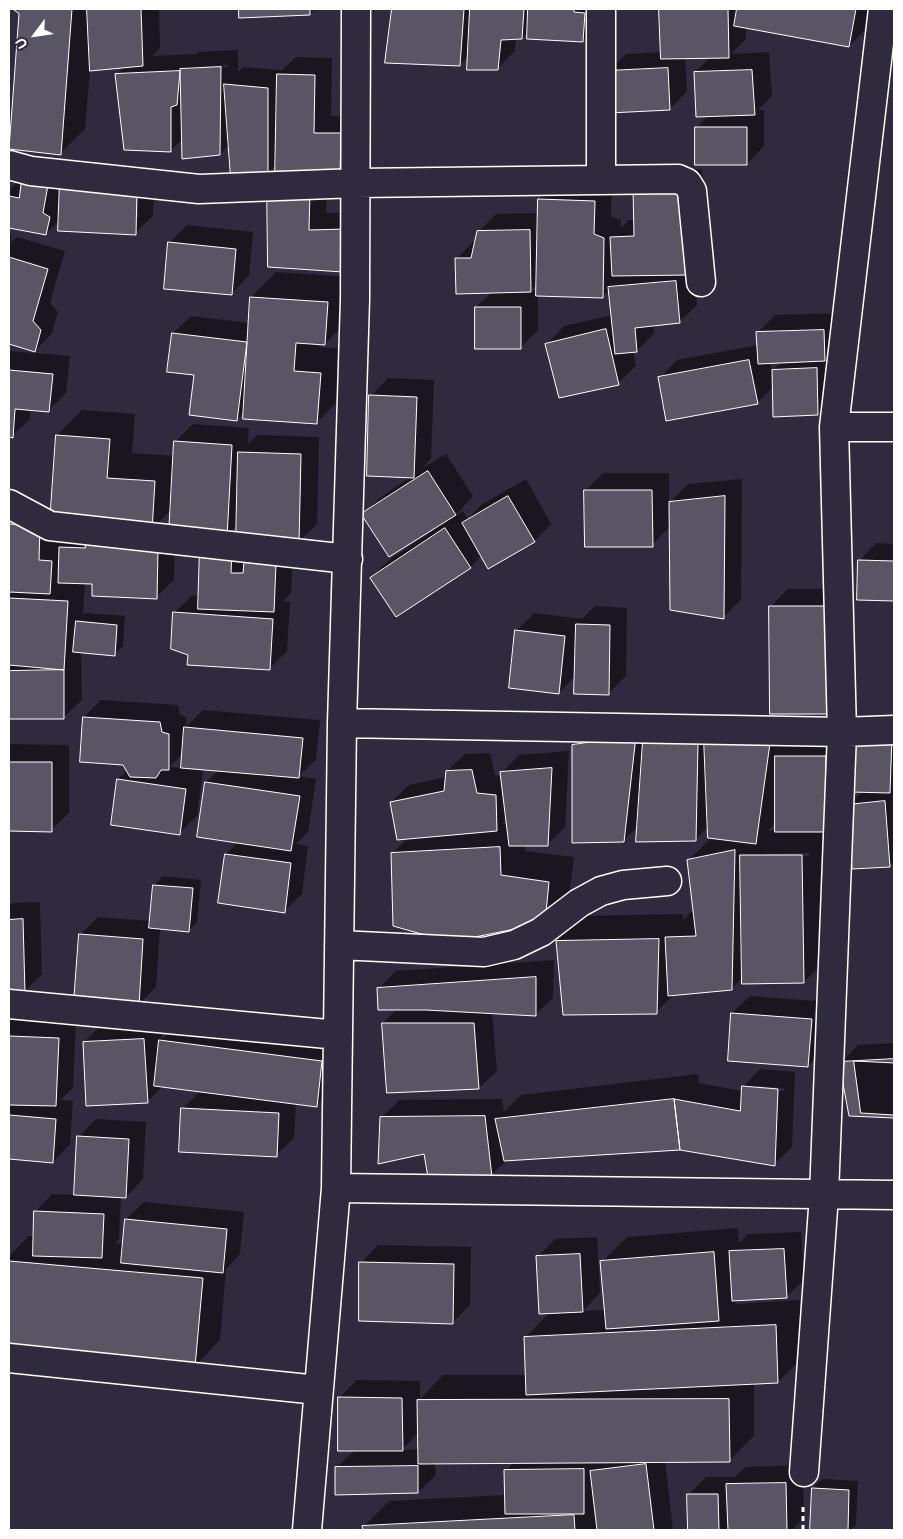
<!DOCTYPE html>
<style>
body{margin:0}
#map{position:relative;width:903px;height:1539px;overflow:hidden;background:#2f2a3d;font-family:"Balsamiq Sans",sans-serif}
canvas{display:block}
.frame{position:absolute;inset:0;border:10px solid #fff;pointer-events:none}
.north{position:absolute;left:10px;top:10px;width:50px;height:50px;-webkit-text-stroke:4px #2f2a3d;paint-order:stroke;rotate:239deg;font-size:14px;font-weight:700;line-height:20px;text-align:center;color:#fff}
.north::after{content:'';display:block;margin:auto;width:18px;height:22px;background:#fff;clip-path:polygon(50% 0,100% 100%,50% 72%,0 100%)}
</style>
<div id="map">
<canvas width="903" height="1539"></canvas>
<div class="frame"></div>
<div class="north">U</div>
</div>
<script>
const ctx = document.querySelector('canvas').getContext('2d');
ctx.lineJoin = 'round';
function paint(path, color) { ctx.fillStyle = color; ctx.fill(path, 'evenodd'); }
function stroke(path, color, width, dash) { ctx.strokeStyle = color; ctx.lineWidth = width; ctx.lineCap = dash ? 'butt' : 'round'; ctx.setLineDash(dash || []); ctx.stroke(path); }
const shadow = new Path2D(`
 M15,9H159L160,48L152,56L197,54L199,52L238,50V72L243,67L282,70L296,57L332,58L331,116H358L340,177H327L326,213L363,212L360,253L269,266L279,176L277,164L267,174L230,144L220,154L183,139L171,150L116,75L124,67L90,70L85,129L60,154L21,13ZM227,65V67L197,69V67Z
 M241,9H315L310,14L240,16Z
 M393,9H601V24L583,41L529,31L522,38H516L515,51L497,69L469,56L460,64L387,62Z
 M662,9H876L874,21L849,46L746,27V39L731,54L769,52L772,96L758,110H764V146L747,164L697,127L708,115L695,72L711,57L685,58L687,91L670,109L608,71L626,54L662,52Z
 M51,159L79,163L126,165V170L154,171L153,216L135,233L60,220L46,234L9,227V191L22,178ZM136,182H139L138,217H135Z
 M702,169L705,256L693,268L697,305L679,322L654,325V333L637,351H633L636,366L618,383L547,344L564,326L612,315L609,290L602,297L538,294V330L520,348L476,307L492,292L456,259L474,241H476L478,232L496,214L539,213V199L557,182L612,184L611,216L621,220V228L629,220H635L651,171ZM537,284V290H532Z
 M187,225L253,232L249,276L231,294L169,243Z
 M9,234L12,235L10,243L17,237L65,251L50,303L58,312L52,333L35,351L9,343Z
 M276,272L352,277L350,319L325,344L319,343V347L345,349L342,397L317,422L244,412L236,420L196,374L173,333L191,316L250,323L251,297Z
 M841,313L835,397L818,414L773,387L757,403L660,378L677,360L758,345L757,333L775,315ZM781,362L772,371L770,363Z
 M9,351L70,356L66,393L48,411L30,409V419L12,436H9Z
 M388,378L434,380L431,459L421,469L446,454L473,496L454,517L463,511L468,519L481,505L526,479L551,524L534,541L482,555L471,567L396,615L371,578L389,560L434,530L433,528L363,514L381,497L412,476L371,396Z
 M82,410L135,414L132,453L174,456L175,442L193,424L249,428L248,444L257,435L319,437L317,524L293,547L291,593L283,601L290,602L287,651L269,669L190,654L174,613L192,595L199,596L202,547L175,533L174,580L156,597L93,583L85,582L83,615L86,613L125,616L123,646L114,655L81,651L82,700L64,717L9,718V596L14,591L9,590V506L52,508L57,435ZM171,510L170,532L151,530ZM57,522L78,530L65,544L56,543ZM238,525V531L232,530Z
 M603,473H669V503L688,484L742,479L741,600L723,618L670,527L652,545L585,491Z
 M876,543L894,544V600L858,599L859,561Z
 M788,589H845L771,713L770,607Z
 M595,606L627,608L626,676L608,694L576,676L558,693L516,631L534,613L582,619Z
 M101,700L178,705L180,715L186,717V727L203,710L320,720L316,759L299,776L316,779L308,832L296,844L308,846L302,894L284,911L226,854L238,842L199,836L206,782L219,770L189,767V769L203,771L197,816L179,834L118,779L127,770L84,717ZM183,753L182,768L170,767Z
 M894,721V861L890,865L849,805L863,791Z
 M787,725L784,748L793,739H843L829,957L804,982L743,977L731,989L675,994L656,1012L557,941L582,916L683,914V920L691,912H694L688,861L711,838L709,826L695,840L638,826L624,840L573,746L591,728ZM774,816H776V830L768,831L773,825ZM809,853V856H765V854Z
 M9,744L69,745V813L51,830H9Z
 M569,751L565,827L547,845H525V851L574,857L569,896L544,922L392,854L408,838L391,802L409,785L446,777L447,771L465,754L490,753L495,775L502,776V772L519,755ZM507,819L508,824H502Z
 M163,876L201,880L197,922L188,931L160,928L156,987L138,1005L80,935L98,917L150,921L154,885Z
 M40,902L42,974L24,992H9V907L12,903Z
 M554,960L553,998L535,1015L492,1013L497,1071L479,1088L388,1092L383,1023L397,1009L378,989L396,971Z
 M750,996L829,1002L825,1048L808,1066L732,1013Z
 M186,1016L346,1036L341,1080L316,1105L296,1103L294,1138L276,1155L183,1108L201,1090L163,1086L147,1102L84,1042L101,1025L161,1022L162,1039Z
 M10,1018L76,1021L73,1088L60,1100L73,1101L70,1144L53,1162L9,1158Z
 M894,1043V1117L850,1114L841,1063L858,1045Z
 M760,1069L795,1072L792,1147L774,1164L680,1149L507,1160L491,1175L425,1153L382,1117L399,1100L502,1099L504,1112L521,1095L698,1074L699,1083L742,1091L743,1087ZM757,1086L784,1088V1091L757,1089Z
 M96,1119L146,1122L143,1179L126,1197L121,1196L119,1239L115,1243L124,1244L126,1219L144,1202L244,1212L240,1254L226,1269L220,1340L195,1366L9,1349V1256L29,1236H34L35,1212L52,1194L75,1195L78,1137Z
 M738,1228L739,1243L748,1234L801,1232L804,1280L786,1297L739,1299L735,1304L800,1300L803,1357L778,1382L754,1383V1436L729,1461H665L673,1530H598V1529L597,1530H364V1526L389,1501L506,1495V1471L514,1462L435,1463L436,1475L418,1492L336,1468L355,1450L339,1398L357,1380L420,1381V1399L443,1375H527L525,1338L550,1312L538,1256L555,1239L597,1237L600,1293L583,1311L606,1310L602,1262L627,1237ZM418,1433L419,1449L402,1450Z
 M378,1245L471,1247L470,1305L452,1323L361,1263Z
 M803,1465L804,1518L792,1530H689L688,1495L706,1477H735L745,1467Z
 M822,1479L858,1481L856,1525L851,1530H811L813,1488Z`);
const building = new Path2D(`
 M13,9H72L61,155L9,149L19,14Z
 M87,9H141L143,66L90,71Z
 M239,9H310V15L239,18Z
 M392,9H464L460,66L385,63Z
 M470,9H524L522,39L501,40L498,70H467Z
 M528,9H574V12L585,13L583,42L527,39Z
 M659,9H728L729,58L661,59Z
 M737,9H856L849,47L734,26Z
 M221,67L220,155L182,159L180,69Z
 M668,68L670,110L609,113L607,71Z
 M752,70L755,115L696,117L694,72Z
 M180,71L177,105L171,107V152L124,150L115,74Z
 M277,74L315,75L314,133H341L340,178H275Z
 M224,84L268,88V175L231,178Z
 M695,127H747V165H695Z
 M22,179H49L43,213L50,217L46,235L9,228V196L19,198Z
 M60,180L137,188L136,235L58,231Z
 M685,186L688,275L612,276L610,237L634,236L633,188Z
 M267,187L310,190L309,230L346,229L343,272L268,267Z
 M538,199L595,201L594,234L604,238L603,298L536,296Z
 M530,230L531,292L456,294L455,258H471L477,231Z
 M168,242L236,249L232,295L164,289Z
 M9,257L48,269L33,321L41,330L35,352L9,344Z
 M676,281L680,323L635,328L637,352L615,354L608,287Z
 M250,297L328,302L325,345L296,343L294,371L321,373L317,424L243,419Z
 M475,307H521V349H475Z
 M606,329L619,385L559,398L545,344Z
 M824,330L825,361L758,364L756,332Z
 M172,333L247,342L237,421L189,415L194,375L167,372Z
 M749,360L758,404L666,421L658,377Z
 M817,368L818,415L773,417L772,370Z
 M9,370L53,374L49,412L15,409L13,438L9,437Z
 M369,395L417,397L414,478L367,476Z
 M56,435L110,439L107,478L155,481L152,531L50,522Z
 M174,441L232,445L227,537L169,534Z
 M238,452L301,454L299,543L236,541Z
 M428,471L456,515L389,557L361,514Z
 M584,490H652L653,547H585Z
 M508,496L535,542L488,569L462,523Z
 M725,496L724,619L670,610L669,502Z
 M9,524L40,526L39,560L52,561L50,594L9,592Z
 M445,528L471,568L396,617L370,578Z
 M85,535L135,536L134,549L158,550L157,599L92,596V584L58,583L59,547L85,548Z
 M200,547L232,549L231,573H243L244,562L276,564L274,612L198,609Z
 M858,560L894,561V601L857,600Z
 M9,598L68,601L64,670L9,665Z
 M769,606H828L829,714H770Z
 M173,612L273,619L270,670L187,665L188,655L171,649Z
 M76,621L117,625L115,656L73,652Z
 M576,624L610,625L609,695L574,694Z
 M515,630L565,636L559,694L509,688Z
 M64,670V719H9V671Z
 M83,717L160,722L162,732L169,734V770H161L156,778L130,777L123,765L80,762Z
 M184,727L303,738L299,778L181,768Z
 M636,736L624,842L572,843V745Z
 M892,737L890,793L851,792L847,739Z
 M704,739L770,743L756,844L708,838Z
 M643,741L698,743L696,841L636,842Z
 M775,756H826V832H775Z
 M9,762H52V832L9,831Z
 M552,768L548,846H509L500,772Z
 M472,770L477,793L496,795L497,831L397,840L390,802L444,791L446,771Z
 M117,779L186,789L180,835L111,825Z
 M205,782L300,796L291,851L197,837Z
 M885,801L890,867L852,869L847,805Z
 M500,847L501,875L549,882L545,923L450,942L393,926L391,853Z
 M735,850L732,990L668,996L665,937L696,936L687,860Z
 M225,854L291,863L285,913L218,903Z
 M740,855H802L804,983L742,984Z
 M153,885L193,888L189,932L149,928Z
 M23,919L25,993H9V920Z
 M79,934L143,939L139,1006L74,1002Z
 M659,939L657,1014L563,1015L556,941Z
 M536,977V1016L426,1010H378L377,988Z
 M731,1013L812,1019L808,1067L728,1061Z
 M382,1023H474L479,1089L387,1093Z
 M9,1036L59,1038L56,1106L9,1105Z
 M144,1039L148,1103L86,1106L83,1042Z
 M159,1040L322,1061L317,1107L154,1086Z
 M894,1059V1118L849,1116L839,1062Z
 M854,1061L894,1063V1115L861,1113Z
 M742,1086L778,1089L775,1166L680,1150L674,1099L740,1111Z
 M674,1099L680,1150L504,1161L495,1119Z
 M181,1108L279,1113L277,1157L179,1152Z
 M9,1115L56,1119L53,1163L9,1159Z
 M485,1116L492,1177L429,1183L424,1154L378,1164L380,1117Z
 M77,1136L129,1139L126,1198L74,1195Z
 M34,1211L104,1214L102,1258L33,1256Z
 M125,1219L227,1229L223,1273L121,1263Z
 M784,1249L787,1298L732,1301L729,1251Z
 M714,1252L719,1321L606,1329L600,1261Z
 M580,1254L583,1312L539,1314L536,1256Z
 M9,1261L203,1278L195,1367L9,1350Z
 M359,1262L454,1264L453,1324L359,1321Z
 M776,1325L778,1383L526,1395L524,1337Z
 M338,1397L402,1398L403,1451H338Z
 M729,1399L730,1462L418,1464L417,1400Z
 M646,1464L654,1530H597L590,1471Z
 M418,1466V1493L335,1495V1467Z
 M584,1469V1514H505L504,1470Z
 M786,1483L787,1530H728L726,1484Z
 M812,1488L849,1490L848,1530H810Z
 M687,1494H718L719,1530H688Z
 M574,1515L575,1530H363L362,1526Z`);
const path = new Path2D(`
 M803,1530V1506`);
const minor = new Path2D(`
 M9,165L31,171L199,189L357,183L678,179L687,183L692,191L701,282
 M601,179V9
 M834,427H894
 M9,504L50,526L348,559
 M342,723L842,732L894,730
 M339,945L484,952L514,945L541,932L579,903L601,891L623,885L667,881
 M9,1004L338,1035
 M336,1188L894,1195
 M9,1358L318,1390
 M804,1472L824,1195L842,732L834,427L883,9
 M307,1530L336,1188L342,723L355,299L356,9`);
paint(shadow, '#0007');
paint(building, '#595564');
stroke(building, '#fff', 1);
stroke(minor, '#fff', 31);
stroke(path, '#fff', 3, [5, 4]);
stroke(minor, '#2f2a3d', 28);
</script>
